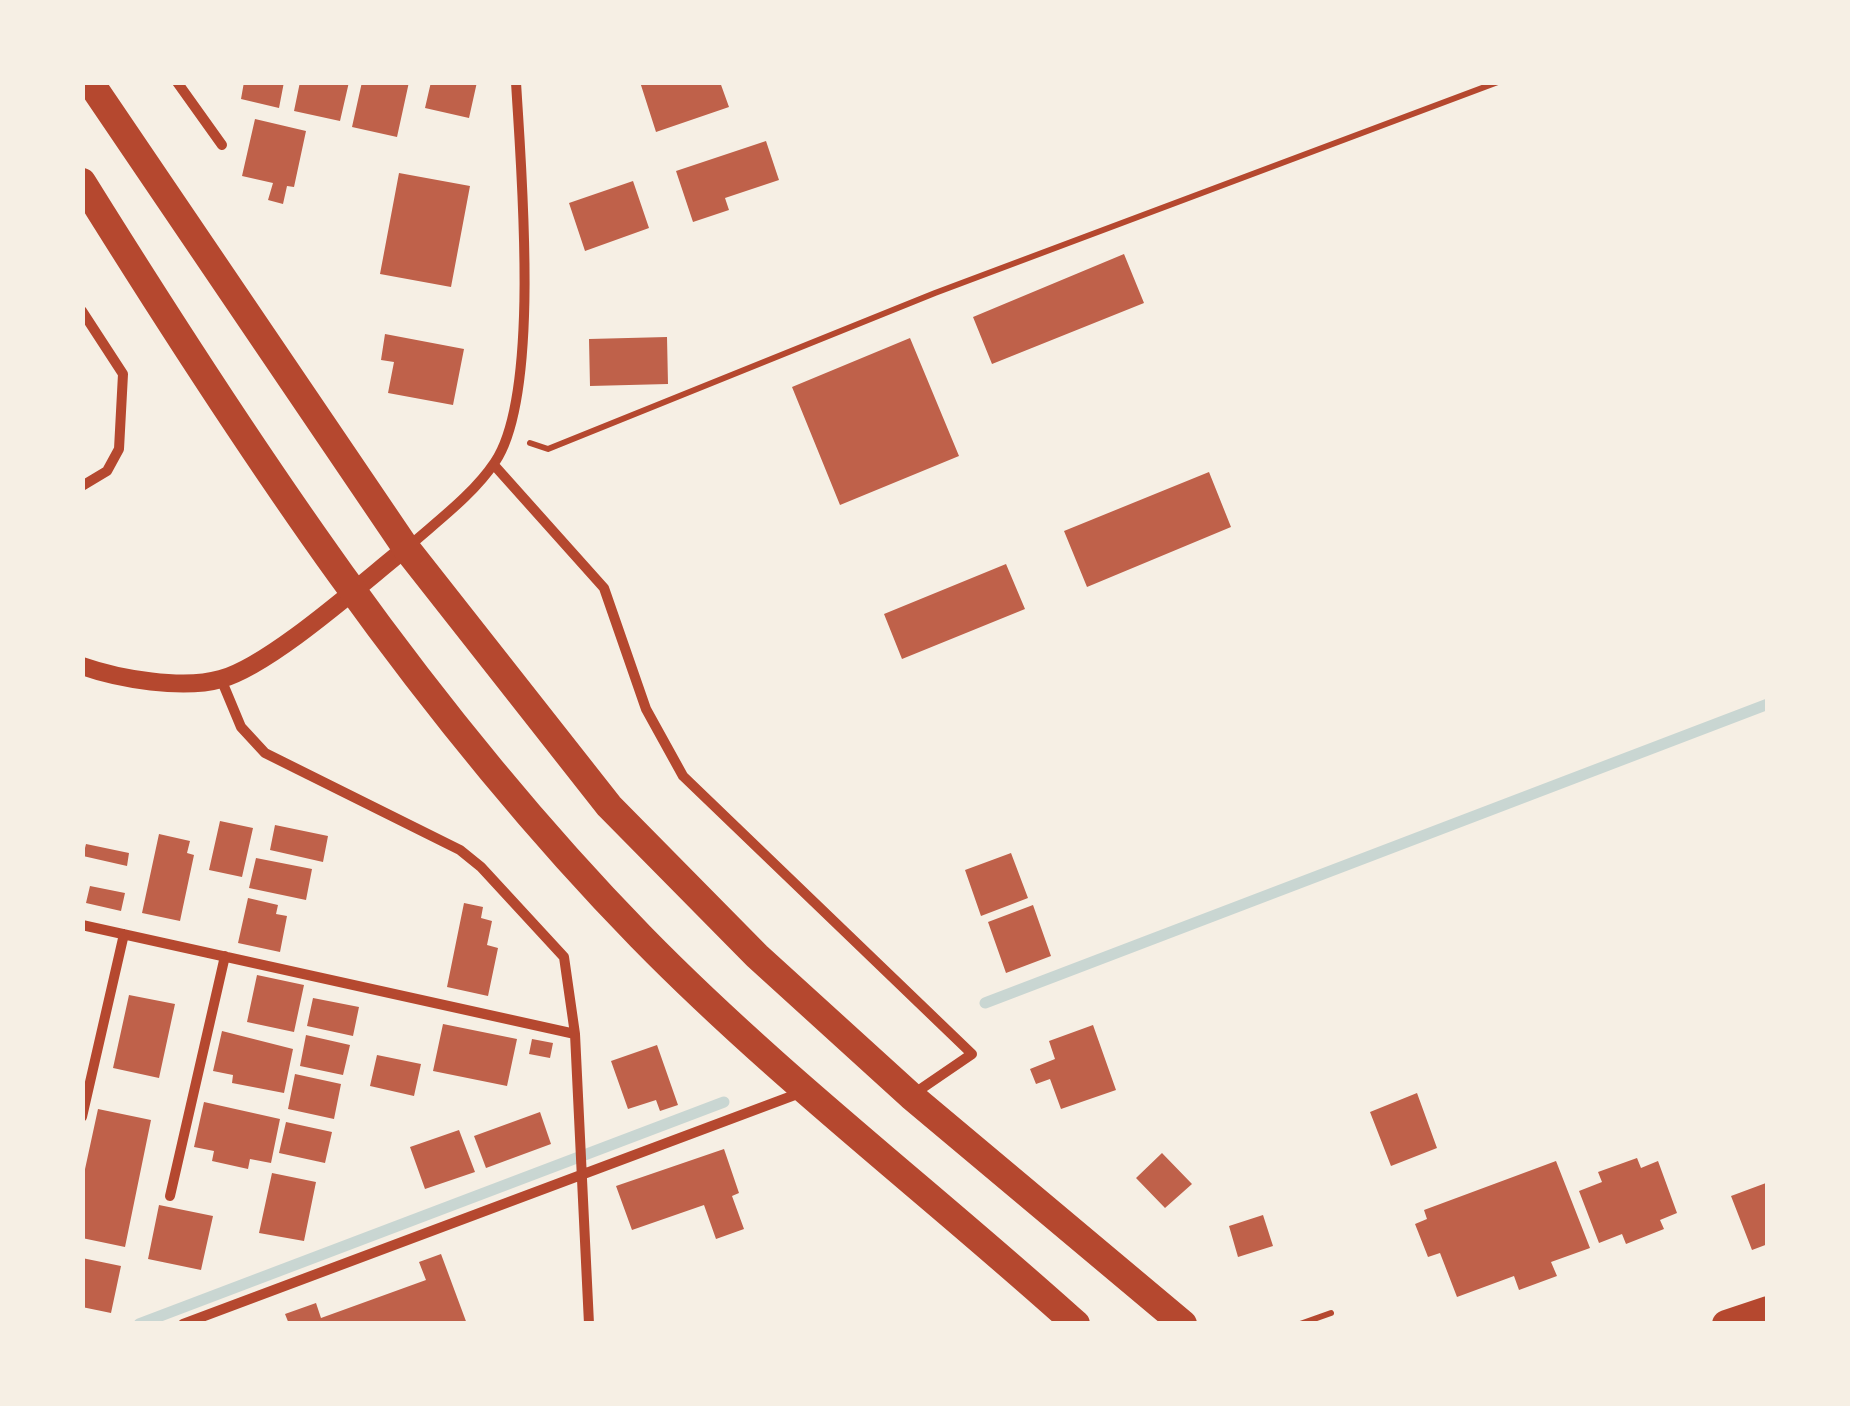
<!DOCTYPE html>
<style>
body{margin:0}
#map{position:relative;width:1850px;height:1406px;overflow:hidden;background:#f6efe4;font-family:Ubuntu,sans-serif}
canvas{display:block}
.frame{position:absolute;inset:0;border:85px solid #f6efe4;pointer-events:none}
</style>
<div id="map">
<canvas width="1850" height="1406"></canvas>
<div class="frame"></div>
</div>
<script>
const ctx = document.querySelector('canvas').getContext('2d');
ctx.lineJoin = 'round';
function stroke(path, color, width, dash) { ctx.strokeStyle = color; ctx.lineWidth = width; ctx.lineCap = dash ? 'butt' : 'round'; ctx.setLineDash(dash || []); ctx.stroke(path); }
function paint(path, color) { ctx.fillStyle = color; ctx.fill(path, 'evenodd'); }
const stream = new Path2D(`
 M985,1003L1768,704
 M139,1324L724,1102`);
const building = new Path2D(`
 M244,82H284L279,108L241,99Z
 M300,82H349L340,121L294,111Z
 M362,82H409L397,137L352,127Z
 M431,82H477L469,118L425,108Z
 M640,82H720L729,107L656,132Z
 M255,119L306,131L294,187L287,186L283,204L268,200L273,183L242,176Z
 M766,141L779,180L725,198L729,210L693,222L676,171Z
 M399,173L470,186L451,287L380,274Z
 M633,181L649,228L585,251L569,203Z
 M1124,254L1144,303L992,364L973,317Z
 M385,334L464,349L453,405L388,393L394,362L381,360Z
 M667,337L668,384L590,386L589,339Z
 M910,338L959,456L840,505L792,387Z
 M1209,472L1231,527L1087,587L1064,531Z
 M1006,564L1025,609L902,659L884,614Z
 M220,821L253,828L242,877L209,870Z
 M275,825L328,836L323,862L270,850Z
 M159,834L190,841L187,853L194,855L180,921L142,913Z
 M86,844L129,853L127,866L83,856Z
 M1011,853L1028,898L981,916L965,870Z
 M256,858L312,869L306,900L249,888Z
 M90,886L125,893L121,911L86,903Z
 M248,898L278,905L276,914L287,916L280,952L238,943Z
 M464,903L483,907L481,918L492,921L487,945L498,948L488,996L447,987Z
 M1033,905L1051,956L1006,973L988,922Z
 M257,975L304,985L294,1032L247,1022Z
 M129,995L175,1004L159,1078L113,1068Z
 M313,998L359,1007L353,1036L307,1026Z
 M443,1024L517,1039L507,1086L433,1071Z
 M1093,1025L1116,1090L1061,1109L1050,1079L1036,1084L1030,1069L1055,1059L1049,1041Z
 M222,1031L293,1049L284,1093L232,1083L233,1075L213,1071Z
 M306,1035L350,1045L343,1075L300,1066Z
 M532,1039L553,1043L550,1058L529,1054Z
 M657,1045L678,1105L660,1111L656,1100L628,1109L611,1061Z
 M377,1055L421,1064L414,1096L370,1086Z
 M295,1074L341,1084L334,1119L288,1109Z
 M1417,1093L1437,1148L1391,1166L1370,1112Z
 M204,1102L280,1119L271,1163L250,1159L248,1169L212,1161L214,1151L194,1147Z
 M98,1109L151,1120L125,1247L82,1238V1183Z
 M540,1112L551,1144L486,1168L474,1136Z
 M286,1122L332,1132L325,1163L279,1153Z
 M459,1130L475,1172L425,1189L410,1147Z
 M724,1149L739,1193L732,1196L744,1229L716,1239L704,1205L632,1230L616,1186Z
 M1162,1153L1192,1184L1165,1208L1136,1178Z
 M1637,1158L1641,1168L1658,1161L1677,1213L1660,1220L1664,1229L1626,1244L1622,1234L1599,1243L1579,1191L1602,1182L1598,1172Z
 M1556,1161L1590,1248L1551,1262L1557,1276L1519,1290L1514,1276L1457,1297L1440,1253L1428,1257L1415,1224L1427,1219L1424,1210Z
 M272,1173L316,1182L304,1241L259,1233Z
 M1766,1183L1768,1244L1752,1250L1731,1196Z
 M159,1205L213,1216L201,1270L148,1259Z
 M1263,1215L1273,1246L1238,1257L1229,1226Z
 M441,1254L467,1324H289L285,1314L316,1303L321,1318L426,1280L419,1262Z
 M82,1258L121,1266L111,1313L82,1307Z`);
const path = new Path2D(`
 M530,443L548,449L935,293L1498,82
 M1300,1324L1331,1313`);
const minor = new Path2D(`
 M177,82L222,145
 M82,311L123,374L119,449L107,471L82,486
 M494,465L604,588L646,709L683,776L972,1054L912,1095
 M407,548C436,522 473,495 495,462C541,394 521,169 516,82
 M221,679L241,727L265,753L460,850L481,867L564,957L575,1034L589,1324
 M82,925L575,1034
 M82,1117L124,934
 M170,1196L225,956
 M183,1324L800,1093`);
const tertiary = new Path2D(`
 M82,666C119,679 183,690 221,679C271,665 362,583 406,548`);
const trunk = new Path2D(`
 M90,82L406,548L609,806L757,956L911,1096L1183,1324
 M82,182C247,447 422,713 641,937C777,1076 932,1194 1076,1324
 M1726,1324L1768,1310`);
stroke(stream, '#c9d6d2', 11);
paint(building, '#bf614a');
stroke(path, '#b5482f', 6);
stroke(minor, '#b5482f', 10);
stroke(tertiary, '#b5482f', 18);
stroke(trunk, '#b5482f', 28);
</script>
